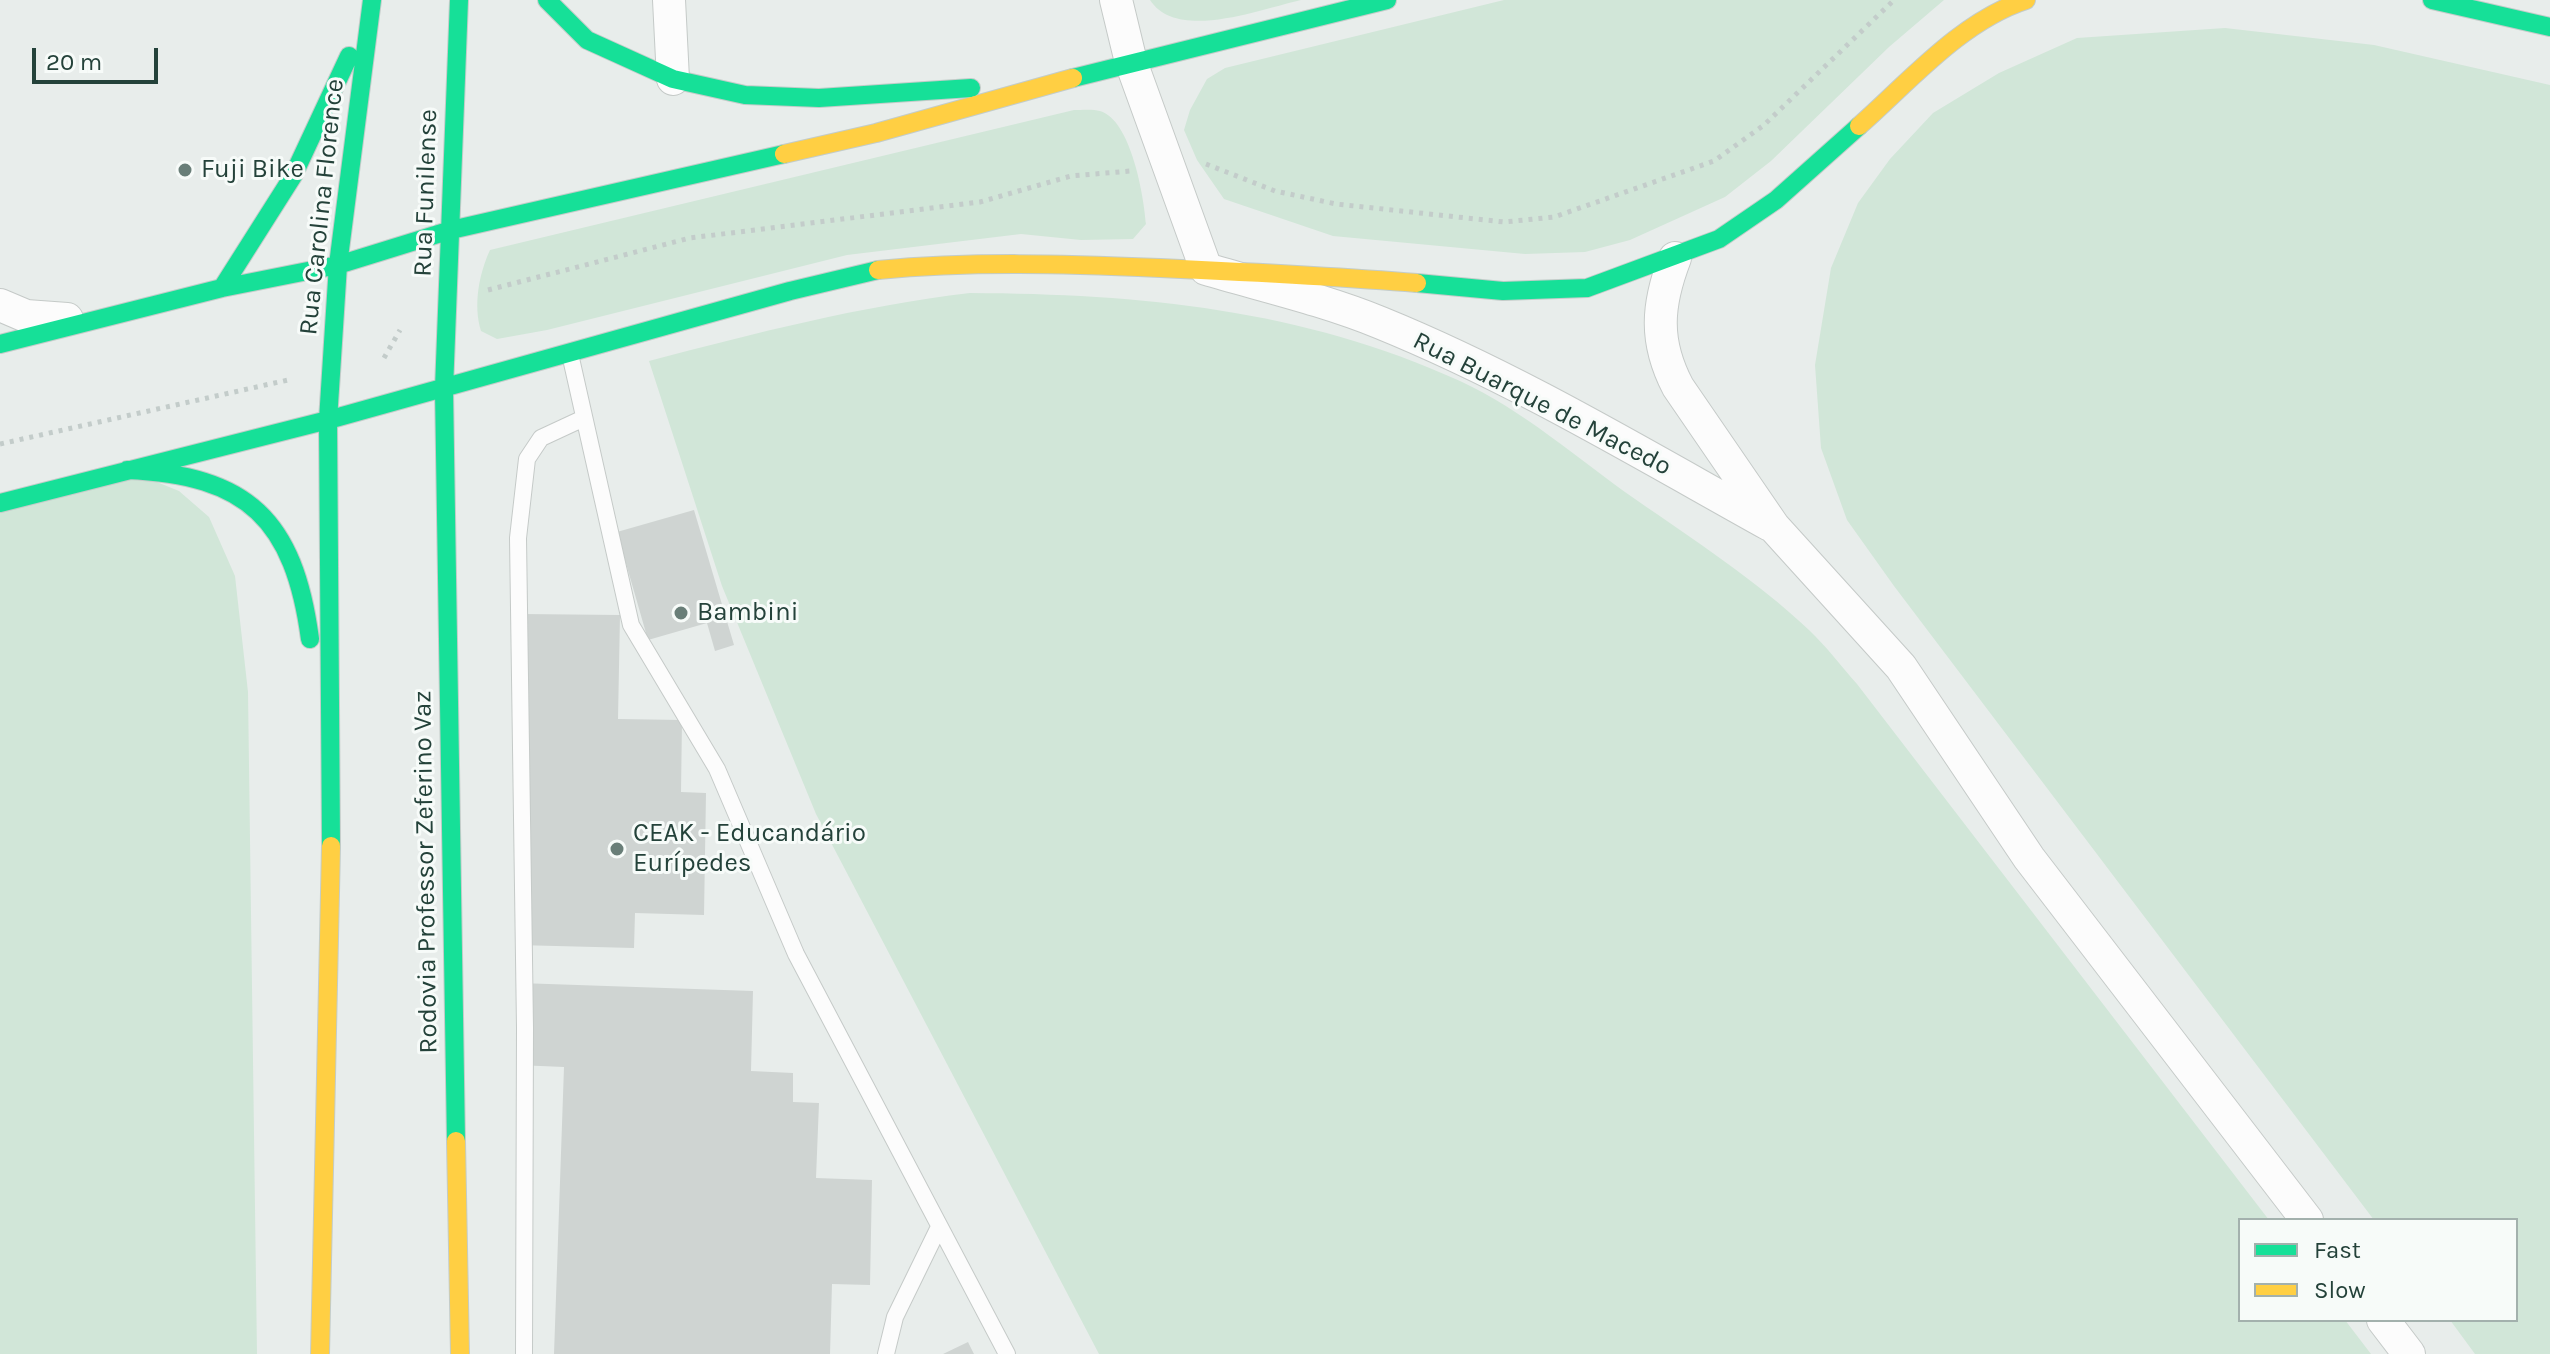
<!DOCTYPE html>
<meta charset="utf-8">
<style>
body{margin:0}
#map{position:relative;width:2550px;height:1354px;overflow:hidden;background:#e8edeb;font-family:Karla,sans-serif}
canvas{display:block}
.legend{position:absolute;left:2238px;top:1218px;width:280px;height:104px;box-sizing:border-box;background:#f7fbf9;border:2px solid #a3b1ad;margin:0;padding:10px 14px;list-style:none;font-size:24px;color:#24423a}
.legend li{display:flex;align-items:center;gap:16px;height:40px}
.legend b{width:40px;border:2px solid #a3b1ad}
.scale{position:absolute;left:32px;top:48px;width:126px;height:36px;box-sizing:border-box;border:4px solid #24423a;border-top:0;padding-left:10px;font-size:24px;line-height:28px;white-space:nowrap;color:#24423a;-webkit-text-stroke:6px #f7fbf9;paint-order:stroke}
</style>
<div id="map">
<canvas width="2550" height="1354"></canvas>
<ul class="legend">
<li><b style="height:10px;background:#16e098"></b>Fast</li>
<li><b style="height:10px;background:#ffcf43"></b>Slow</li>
</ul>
<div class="scale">20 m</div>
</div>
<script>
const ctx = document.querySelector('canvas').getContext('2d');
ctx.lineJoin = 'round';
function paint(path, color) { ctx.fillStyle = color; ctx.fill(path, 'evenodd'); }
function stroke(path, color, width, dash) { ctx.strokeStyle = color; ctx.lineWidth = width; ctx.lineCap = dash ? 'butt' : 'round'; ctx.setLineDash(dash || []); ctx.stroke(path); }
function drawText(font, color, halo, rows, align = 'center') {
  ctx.font = font + ' Karla,sans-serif'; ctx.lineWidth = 6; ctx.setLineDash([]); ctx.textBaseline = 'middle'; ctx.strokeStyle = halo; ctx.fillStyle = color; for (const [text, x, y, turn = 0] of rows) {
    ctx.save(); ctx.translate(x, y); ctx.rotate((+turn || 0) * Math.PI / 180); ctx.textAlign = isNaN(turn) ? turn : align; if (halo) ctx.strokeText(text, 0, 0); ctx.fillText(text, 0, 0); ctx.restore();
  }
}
const green = new Path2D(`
 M1150,0H1301C1261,9 1177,42 1150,0Z
 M1504,0H1944L1889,47L1771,161L1725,197L1630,240L1585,252L1525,254L1333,236L1224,199L1197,160L1184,130L1190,110L1207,79L1225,68Z
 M2225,28L2374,45L2550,85V1354H2475L2450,1320H2516V1220H2374L1894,586L1847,520L1821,448L1815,365L1831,268L1858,203L1890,159L1933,113L1999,73L2077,38Z
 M1074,110C1082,110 1093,109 1100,111C1131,120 1144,196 1146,224L1133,239L1081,240L1021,234L847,255L547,330L497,339L481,331C473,305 479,274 490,250Z
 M970,293C1141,294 1302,309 1460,381C1523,410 1578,459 1635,499C1694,540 1756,580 1809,630C1826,646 1841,666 1857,684L2269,1220H2240V1320H2345L2371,1354H1099L816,814L722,586L649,361C756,333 860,306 970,293Z
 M127,470L179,491L209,517L235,576L248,692L257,1354H0V503Z`);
const building = new Path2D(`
 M694,510L734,645L715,651L707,623L648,640L617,532Z
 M522,614L620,615L618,719L682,720L681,792L706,793L704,915L635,913L634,948L517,945Z
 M519,983L753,991L751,1071L793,1073V1102L819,1103L816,1178L872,1180L870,1285L832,1284L830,1354H554L564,1067L517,1065Z
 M968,1342L974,1354H943Z`);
const path = new Path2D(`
 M1206,164L1275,191L1336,204L1504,222L1554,217L1714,161L1764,125L1894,0
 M488,290L690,238L980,202L1071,176L1130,171
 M384,358L400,330
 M0,444L288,380`);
const lane = new Path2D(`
 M570,354L631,625L717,769L796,954L1007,1354
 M524,1354L525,1028L518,538L527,459L541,438L584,418
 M886,1354L895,1317L939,1227`);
const street = new Path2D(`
 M669,0L673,79
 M1116,0L1131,62L1206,269C1264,286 1325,300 1381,323C1516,378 1642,454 1770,525
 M1675,258C1657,305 1654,341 1678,387L1774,527L1901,667L2029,858L2307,1220
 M0,305L26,316L67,319
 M2383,1320L2409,1354`);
const fast = new Path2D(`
 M547,0L587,40L673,79L745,95L819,98L971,88
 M2432,0L2550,27
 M1073,78L1387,0
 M1417,283L1503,291L1587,288L1719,239L1776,200L1859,126
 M222,288L293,176L349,56
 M0,344L222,288L338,265L451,230L784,154
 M444,389L459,0
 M444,389L456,1141
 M328,420L338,265L372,0
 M328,420L331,846
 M127,470C248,475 294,520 310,639
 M0,503L328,420L790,291L878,270`);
const slow = new Path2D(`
 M1859,126C1909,82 1961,21 2026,0
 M784,154L876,133L1073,78
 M878,270C973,261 1065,264 1160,268C1246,272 1331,276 1417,283
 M456,1141L460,1354
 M320,1354L331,846`);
const markers = [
 [185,170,8,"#697e78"],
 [681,613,8,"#697e78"],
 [617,849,8,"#697e78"]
];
const poiNames = [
 ["Fuji Bike",201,170],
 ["Bambini",697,613],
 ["CEAK - Educandário",633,834],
 ["Eurípedes",633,864]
];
const streetNames = [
 ["Rua Funilense",426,193,-88],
 ["Rua Carolina Florence",322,207,-84],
 ["Rua Buarque de Macedo",1542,404,27],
 ["Rodovia Professor Zeferino Vaz",426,872,-91]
];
paint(green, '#d1e6d8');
paint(building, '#cfd4d2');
stroke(lane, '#c5cac8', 18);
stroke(street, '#c5cac8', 34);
stroke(fast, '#c3ccc9', 20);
stroke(slow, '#c3ccc9', 20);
stroke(path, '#c3ccca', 5, [4, 6]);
stroke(lane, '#fcfcfc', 16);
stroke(street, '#fcfcfc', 32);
stroke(fast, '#16e098', 18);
stroke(slow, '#ffcf43', 18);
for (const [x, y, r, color] of markers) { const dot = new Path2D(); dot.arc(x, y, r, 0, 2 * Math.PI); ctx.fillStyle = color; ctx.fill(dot); stroke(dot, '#f7fbf9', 3); }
drawText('26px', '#24423a', '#f7fbf9', poiNames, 'left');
drawText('26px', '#24423a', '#f7fbf9', streetNames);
</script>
